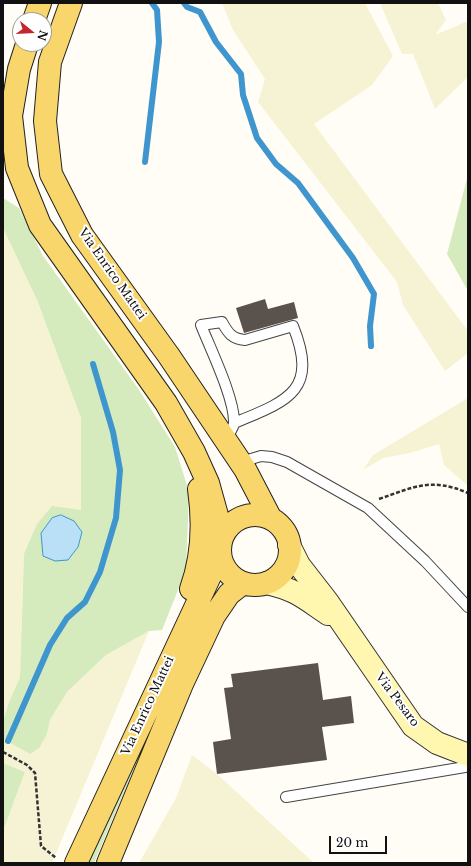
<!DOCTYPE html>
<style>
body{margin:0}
#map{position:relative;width:471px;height:866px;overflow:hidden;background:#fffdf5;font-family:"Libre Baskerville",serif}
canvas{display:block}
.frame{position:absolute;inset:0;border:4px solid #111;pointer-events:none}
.north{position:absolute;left:12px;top:12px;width:40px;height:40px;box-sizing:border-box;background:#fff;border:1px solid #a0a0a0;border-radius:50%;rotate:108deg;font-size:11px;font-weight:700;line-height:16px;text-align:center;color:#111}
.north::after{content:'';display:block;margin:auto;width:14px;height:18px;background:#c4262e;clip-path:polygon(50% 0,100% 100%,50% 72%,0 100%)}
.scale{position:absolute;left:329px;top:836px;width:58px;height:18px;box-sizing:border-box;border:2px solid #111;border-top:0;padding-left:5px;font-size:12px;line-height:14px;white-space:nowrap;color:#111;-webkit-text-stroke:3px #fff;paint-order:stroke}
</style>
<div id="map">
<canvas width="471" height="866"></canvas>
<div class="frame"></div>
<div class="north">N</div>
<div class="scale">20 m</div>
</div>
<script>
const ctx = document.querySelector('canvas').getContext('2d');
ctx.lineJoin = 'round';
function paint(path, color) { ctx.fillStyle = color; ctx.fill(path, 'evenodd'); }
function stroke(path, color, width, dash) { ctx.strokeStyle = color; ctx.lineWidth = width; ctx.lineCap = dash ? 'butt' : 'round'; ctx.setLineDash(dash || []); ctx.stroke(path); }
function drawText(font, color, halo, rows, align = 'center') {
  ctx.font = font + ' "Libre Baskerville",serif'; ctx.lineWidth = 4; ctx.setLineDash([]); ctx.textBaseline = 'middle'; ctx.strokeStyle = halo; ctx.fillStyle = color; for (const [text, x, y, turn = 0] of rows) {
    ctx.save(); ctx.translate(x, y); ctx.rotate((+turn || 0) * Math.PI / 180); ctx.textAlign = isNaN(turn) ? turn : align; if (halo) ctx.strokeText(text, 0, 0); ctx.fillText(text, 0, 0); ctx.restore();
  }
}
const farmland = new Path2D(`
 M222,3H365L393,56L372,85L314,124L468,331V353L445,371L403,305L397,282L258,102L265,79L233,30Z
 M380,3H438L446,20L435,35L468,21V77L435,109L413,54H402Z
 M3,228L37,300L81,418V510L24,554L20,677L9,702L3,721Z
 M468,398V486L444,465L439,444L410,453L383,458L363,470L373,455Z
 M149,631L52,863H3V831L25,772L3,763V739L30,754L47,734L50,720L67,692L106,655Z
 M192,755L217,774L314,863H139L176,798Z`);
const green = new Path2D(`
 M468,175V291L447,254Z
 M3,198L19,208L43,256L139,390L175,447L189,492L186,570L162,630L149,631L106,655L67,692L50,720L47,734L39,748L30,754L3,739V721L9,702L20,677L24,554L37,524L52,506L81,510V418L37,300L3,228Z
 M146,729L150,731L94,863H88Z
 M3,763L25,772L3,831Z`);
const water = new Path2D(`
 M61,515L74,521L82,532L78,547L68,560L55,561L43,556L41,533L52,518Z`);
const stream = new Path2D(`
 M184,3L187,7L200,12L216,42L241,74L243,95L257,138L276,164L298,183L353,258L374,294L370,326L371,346
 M145,162L159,42L157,10L152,3
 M8,741L50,645L67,618L85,602L100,572L116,518L120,470L113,432L93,364`);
const building = new Path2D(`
 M265,299L268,309L294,302L298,318L244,333L236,308Z
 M318,663L323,700L351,696L354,723L322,727L327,760L217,774L213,742L231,739L224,688L233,687L231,674Z`);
const path = new Path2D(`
 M379,499C414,487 431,477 468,493
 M3,752L27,765L35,773L41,846L56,858`);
const lane = new Path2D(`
 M225,438C229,434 233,429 234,423C235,399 210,348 201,325L222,322C228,333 232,339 245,340L293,326C319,391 288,401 234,423
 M241,462L261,456L272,457L287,462L368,508L425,561L468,607
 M286,797L465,767L468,757`);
const secondary = new Path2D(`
 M289,545L299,565L327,601L413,726L437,743L468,755
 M267,583C297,590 304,598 328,614`);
const primary = new Path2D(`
 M71,3L50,62L45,121L51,174L82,235L169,356L245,469L271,519
 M34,20L40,3
 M27,44L19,69L11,116L17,168L40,225L166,403L194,452L208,483L218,519L221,538
 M220 550a35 35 0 1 1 70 0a35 35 0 1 1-70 0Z
 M191,589C203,556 204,524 199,489
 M76,863L210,576L219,549
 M108,863L182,684L214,616L229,594L243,583`);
const streetNames = [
 ["Via Enrico Mattei",112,274,55],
 ["Via Pesaro",397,700,53],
 ["Via Enrico Mattei",148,706,-65]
];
paint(farmland, '#f6f3d4');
paint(green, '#d5ebbd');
paint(water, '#b9e0f7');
stroke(water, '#3f96cf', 1);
stroke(stream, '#3f96cf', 6);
paint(building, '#5a524d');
stroke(lane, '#444', 12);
stroke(secondary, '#333', 24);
stroke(primary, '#222', 24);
stroke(path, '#333', 2.5, [4, 2]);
stroke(lane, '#fff', 10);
stroke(secondary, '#fff6b0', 22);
stroke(primary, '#f9d66b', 22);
drawText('12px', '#111', '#fff', streetNames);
</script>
